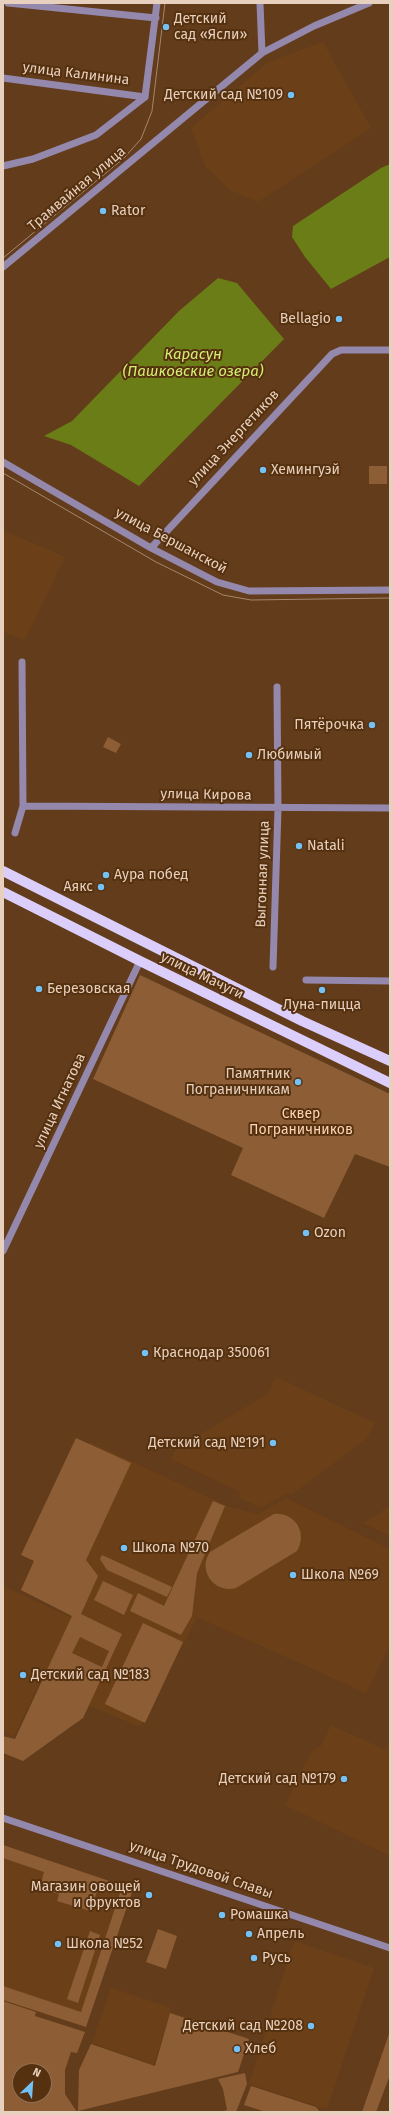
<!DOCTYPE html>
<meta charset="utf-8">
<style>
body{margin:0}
#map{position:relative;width:393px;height:2115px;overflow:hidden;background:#623c1b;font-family:"Fira Sans",sans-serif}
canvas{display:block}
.frame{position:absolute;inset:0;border:4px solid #e7d0be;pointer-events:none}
.north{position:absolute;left:12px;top:2063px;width:40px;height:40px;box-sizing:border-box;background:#56310f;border:1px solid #907155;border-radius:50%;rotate:25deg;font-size:11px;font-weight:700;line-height:16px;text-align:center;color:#e7d0be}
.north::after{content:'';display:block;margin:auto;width:14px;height:18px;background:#73c1f5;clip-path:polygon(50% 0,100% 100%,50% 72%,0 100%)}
</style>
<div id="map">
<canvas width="393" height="2115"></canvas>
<div class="frame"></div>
<div class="north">N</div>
</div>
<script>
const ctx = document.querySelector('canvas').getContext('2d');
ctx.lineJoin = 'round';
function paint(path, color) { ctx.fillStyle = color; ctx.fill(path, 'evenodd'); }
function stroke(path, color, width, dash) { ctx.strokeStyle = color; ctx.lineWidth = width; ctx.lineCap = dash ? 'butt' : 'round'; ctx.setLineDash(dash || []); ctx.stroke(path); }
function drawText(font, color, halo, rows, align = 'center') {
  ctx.font = font + ' "Fira Sans",sans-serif'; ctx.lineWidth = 4; ctx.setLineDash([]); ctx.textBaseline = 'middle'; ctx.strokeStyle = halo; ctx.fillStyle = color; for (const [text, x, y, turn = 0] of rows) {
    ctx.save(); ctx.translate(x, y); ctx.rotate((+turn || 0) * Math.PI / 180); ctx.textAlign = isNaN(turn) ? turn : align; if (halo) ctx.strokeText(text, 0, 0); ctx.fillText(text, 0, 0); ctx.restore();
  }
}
const built = new Path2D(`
 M323,42L371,128L258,202L230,190L205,166L191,128L268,62Z
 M3,530L65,557L25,640L3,632Z
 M276,1377L375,1423L367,1438L291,1495L288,1493L261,1508L238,1497L240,1492L171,1459L176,1449L267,1394Z
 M90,1442L227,1506L258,1514L286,1498L390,1549V1645L366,1693L188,1613L197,1618L140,1727L39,1685L45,1671L14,1737L3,1732V1586L70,1617L71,1616L20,1590Z
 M390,1506V1536L363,1523Z
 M331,1725L386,1750L390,1741V1856L285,1805L311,1752L321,1746Z
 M3,1845L133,1889L86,2027L3,2000Z
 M294,1941L374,1968L327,2109L249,2084Z
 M111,1988L171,2008L154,2065L92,2043Z`);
const green = new Path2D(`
 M369,466H387V484H369Z
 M108,737L121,744L116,753L103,747Z
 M140,975L390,1094V1167L355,1154L324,1218L231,1175L243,1148L93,1079Z
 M76,1438L131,1463L86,1560L98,1576L81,1614L122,1634L83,1718L23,1761L3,1753V1736L15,1739L72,1616L21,1590L34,1561L21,1555ZM80,1637L109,1651L102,1667L72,1653Z
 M213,1501L225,1506L197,1573L192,1616L181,1635L130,1611L138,1593L164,1606Z
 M274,1514C295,1512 308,1533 297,1551L236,1588C215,1594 197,1571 210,1552Z
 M102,1555L172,1587L167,1597L107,1570L100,1559Z
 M103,1581L133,1595L124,1615L94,1600Z
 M143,1623L183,1642L145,1723L105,1704Z
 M3,1845L133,1889L86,2027L3,2000V1986L81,2012L120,1893L99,1886L90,1911L57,1901L59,1894L42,1889L41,1883L44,1872L3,1858Z
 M158,1929L177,1936L166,1969L146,1962Z
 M90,1931L100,1935L78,2003L67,1999Z
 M3,2001L36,2012L35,2016L85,2032L77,2053L71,2052L65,2070V2094L77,2112H3ZM20,2071H44V2095H20Z
 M170,2013L249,2039L238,2072L78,2111L79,2070L91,2044L155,2066Z
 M390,2031V2075L376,2112H362Z
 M245,2073L247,2084L236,2112H219L227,2110L223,2089L218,2079Z
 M251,2086L316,2107L320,2112H266L244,2105Z`);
const water = new Path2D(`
 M390,164V257L331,289L305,257L292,237L293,226L381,168Z
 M218,278L237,283L284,339L139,486L71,445L44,436L72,421L179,311Z`);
const minor = new Path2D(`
 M8,3L156,18
 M260,3L262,53
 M3,78L145,97
 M145,97L157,3
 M3,166L33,159L96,135L145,97
 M3,267L262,53L314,26L369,3
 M3,462L151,548L217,582L249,591L390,590
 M151,548L332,354L341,350H390
 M23,806L390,808
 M15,833L23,806L22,662
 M273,967L278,809L277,687
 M306,980L390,981
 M3,1251L140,961
 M3,1818L390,1948`);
const major = new Path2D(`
 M3,871L302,1021L390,1061
 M3,892L140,961L390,1083`);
const tram = new Path2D(`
 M3,258L124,158L141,139L152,111L165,3
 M3,473L156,562L223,595L251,600L390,598`);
const markers = [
 [166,27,4,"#73c1f5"],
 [291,95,4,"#73c1f5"],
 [103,211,4,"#73c1f5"],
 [339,319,4,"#73c1f5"],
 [263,470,4,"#73c1f5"],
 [372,725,4,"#73c1f5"],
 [249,755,4,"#73c1f5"],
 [299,846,4,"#73c1f5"],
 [106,875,4,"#73c1f5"],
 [101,887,4,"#73c1f5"],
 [39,989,4,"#73c1f5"],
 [322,990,4,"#73c1f5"],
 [298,1082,4,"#73c1f5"],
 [306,1233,4,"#73c1f5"],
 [145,1353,4,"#73c1f5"],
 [273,1443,4,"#73c1f5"],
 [124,1548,4,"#73c1f5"],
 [293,1575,4,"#73c1f5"],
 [23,1675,4,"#73c1f5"],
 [344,1779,4,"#73c1f5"],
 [149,1895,4,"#73c1f5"],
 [222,1915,4,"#73c1f5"],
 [249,1934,4,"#73c1f5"],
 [58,1944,4,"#73c1f5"],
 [254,1958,4,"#73c1f5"],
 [311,2026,4,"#73c1f5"],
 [237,2049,4,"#73c1f5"]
];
const poiNames = [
 ["Детский",174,19],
 ["сад «Ясли»",174,35],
 ["Детский сад №109",283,95,"right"],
 ["Rator",111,211],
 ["Bellagio",331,319,"right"],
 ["Хемингуэй",271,470],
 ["Пятёрочка",364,725,"right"],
 ["Любимый",257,755],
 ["Natali",307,846],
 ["Аура побед",114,875],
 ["Аякс",93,887,"right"],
 ["Березовская",47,989],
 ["Луна-пицца",322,1005,"center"],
 ["Памятник",290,1074,"right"],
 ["Пограничникам",290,1090,"right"],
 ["Ozon",314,1233],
 ["Краснодар 350061",153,1353],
 ["Детский сад №191",265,1443,"right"],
 ["Школа №70",132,1548],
 ["Школа №69",301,1575],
 ["Детский сад №183",31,1675],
 ["Детский сад №179",336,1779,"right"],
 ["Магазин овощей",141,1887,"right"],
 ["и фруктов",141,1903,"right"],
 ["Ромашка",230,1915],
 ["Апрель",257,1934],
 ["Школа №52",66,1944],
 ["Русь",262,1958],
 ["Детский сад №208",303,2026,"right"],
 ["Хлеб",245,2049]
];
const streetNames = [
 ["улица Калинина",76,74,7],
 ["Трамвайная улица",77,189,-40],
 ["улица Энергетиков",234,438,-47],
 ["улица Бершанской",171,541,28],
 ["улица Кирова",206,795,1],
 ["Выгонная улица",263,874,-88],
 ["улица Мачуги",202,976,26],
 ["улица Игнатова",60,1101,-65],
 ["улица Трудовой Славы",201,1870,19]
];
const parkNames = [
 ["Сквер",301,1114],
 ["Пограничников",301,1130]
];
const waterNames = [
 ["Карасун",193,355],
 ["(Пашковские озера)",193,372]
];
paint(built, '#6b4018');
paint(green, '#8d5e36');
paint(water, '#6a7d16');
stroke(minor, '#9488ad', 7);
stroke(major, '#dccefb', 10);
stroke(tram, '#a5876d', 1);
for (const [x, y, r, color] of markers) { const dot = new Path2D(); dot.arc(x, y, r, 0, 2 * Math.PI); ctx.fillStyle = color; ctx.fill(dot); stroke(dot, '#56310f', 1.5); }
drawText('14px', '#e7d0be', '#56310f', poiNames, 'left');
drawText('14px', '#e7d0be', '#56310f', streetNames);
drawText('14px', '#fcd4b5', '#56310f', parkNames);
drawText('italic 15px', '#d3ee72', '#56310f', waterNames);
</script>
